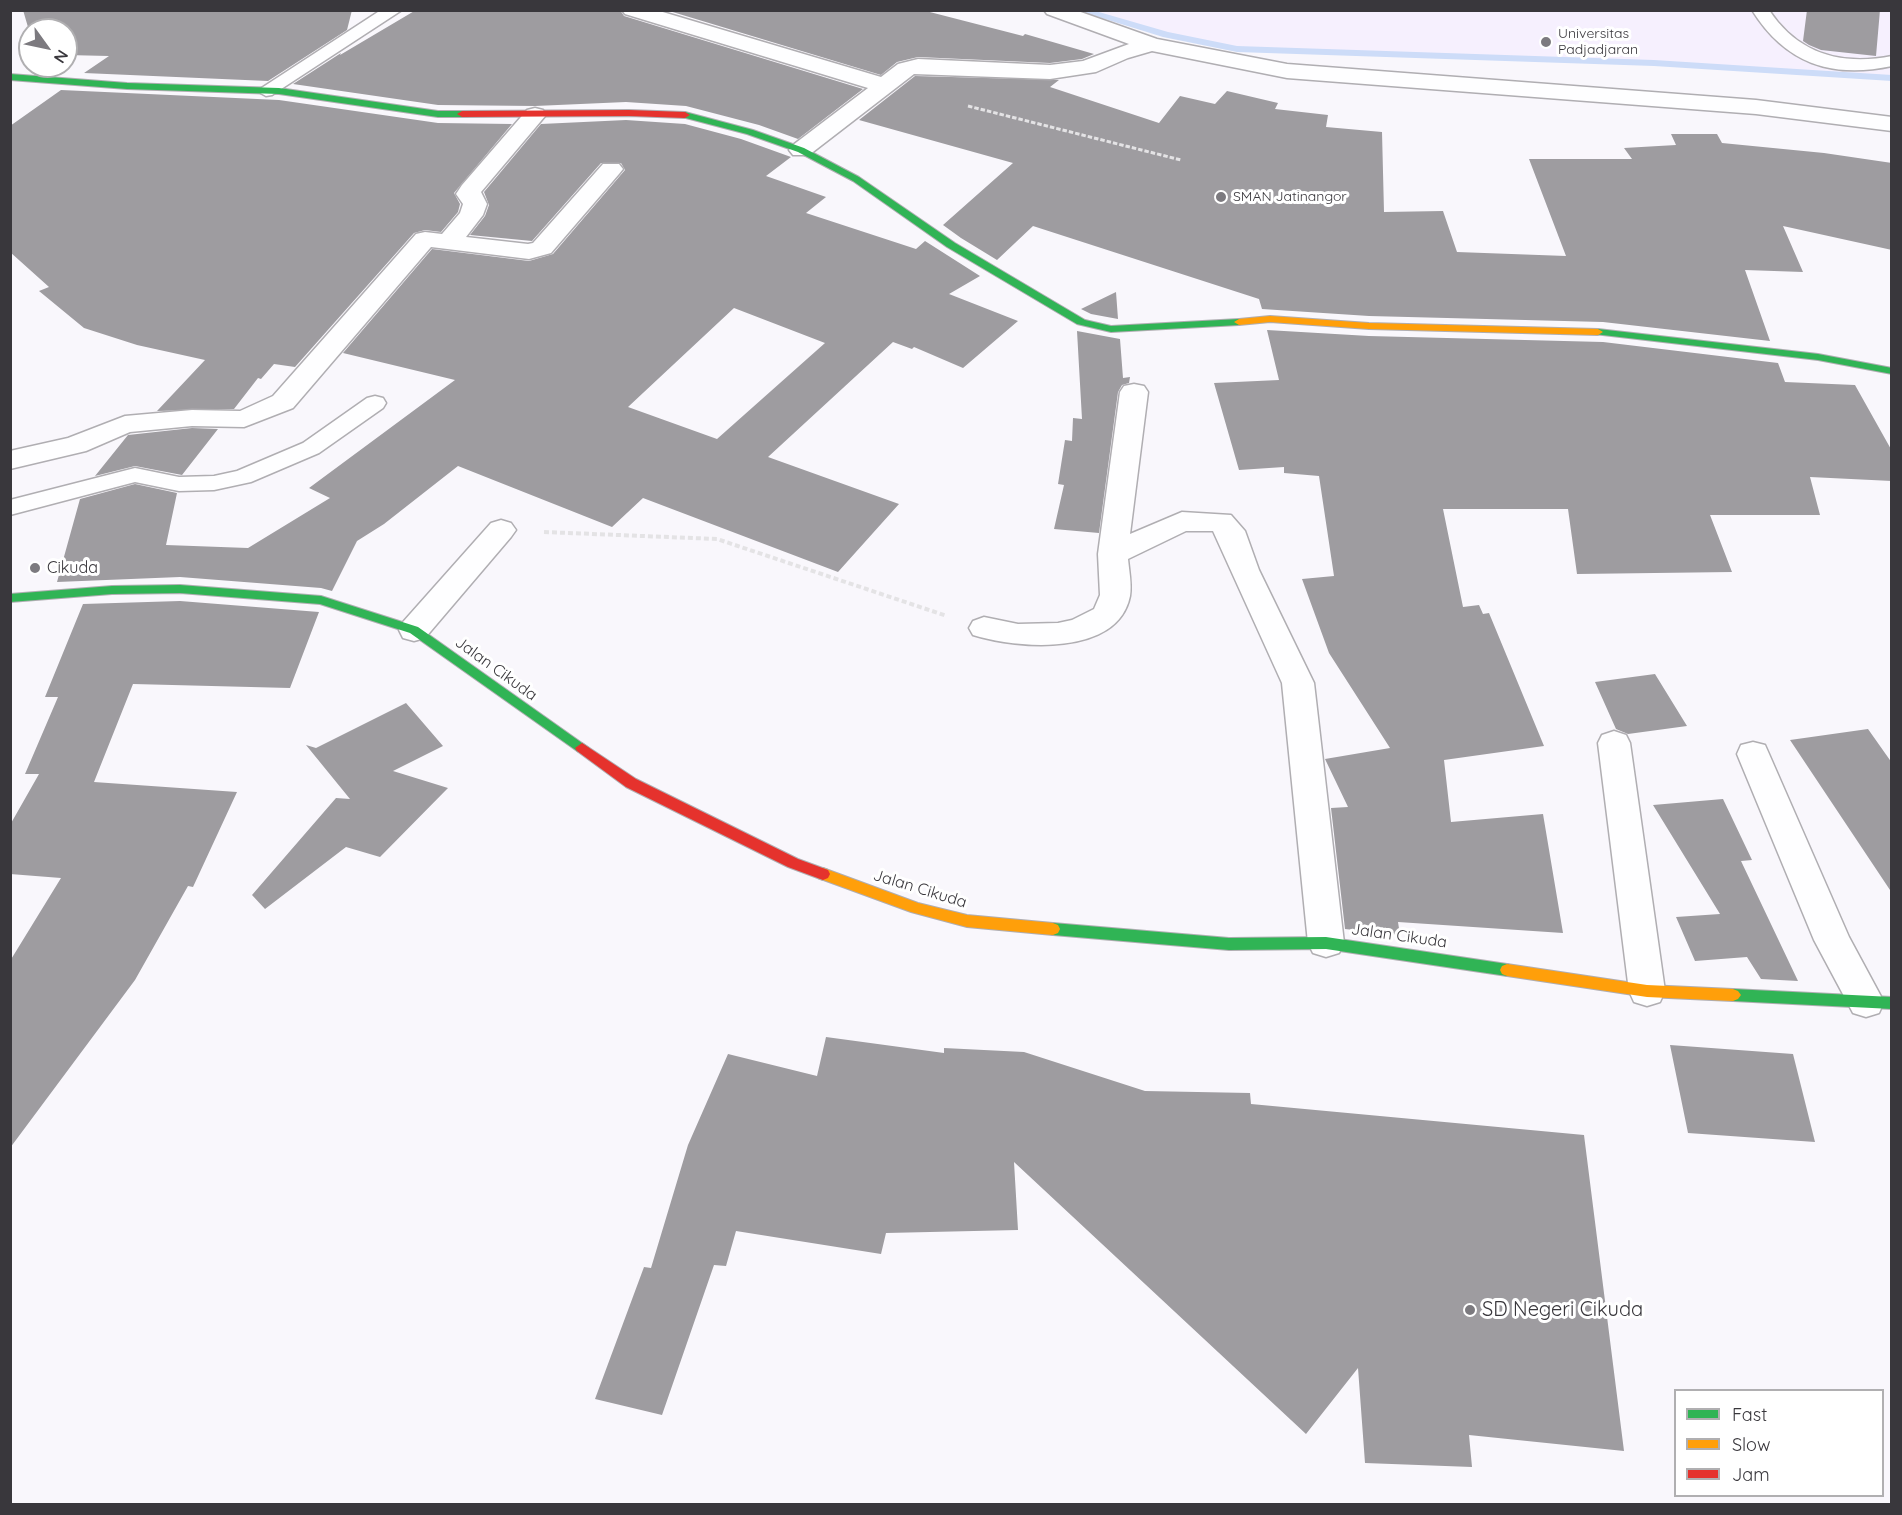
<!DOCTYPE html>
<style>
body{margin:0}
#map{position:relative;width:1902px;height:1515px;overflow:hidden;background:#f9f7fc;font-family:Quicksand,sans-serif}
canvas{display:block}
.frame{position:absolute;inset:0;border:12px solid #39373c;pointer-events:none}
.legend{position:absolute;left:1674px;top:1389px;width:210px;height:108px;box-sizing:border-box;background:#fff;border:2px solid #b0afb1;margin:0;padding:8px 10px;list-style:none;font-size:18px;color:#39373c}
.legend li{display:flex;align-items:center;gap:12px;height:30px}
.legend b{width:30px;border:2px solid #b0afb1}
.north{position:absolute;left:18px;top:18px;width:60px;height:60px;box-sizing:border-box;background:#fff;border:2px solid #b0afb1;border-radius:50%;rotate:123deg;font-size:16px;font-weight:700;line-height:24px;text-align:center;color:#39373c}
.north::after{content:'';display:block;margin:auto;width:21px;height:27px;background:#7c7a7f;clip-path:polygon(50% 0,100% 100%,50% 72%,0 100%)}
</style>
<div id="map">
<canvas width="1902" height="1515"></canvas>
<div class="frame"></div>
<ul class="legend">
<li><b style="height:8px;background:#30b455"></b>Fast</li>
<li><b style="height:8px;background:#ff9f0a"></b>Slow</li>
<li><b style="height:8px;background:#e5322d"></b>Jam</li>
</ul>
<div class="north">N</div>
</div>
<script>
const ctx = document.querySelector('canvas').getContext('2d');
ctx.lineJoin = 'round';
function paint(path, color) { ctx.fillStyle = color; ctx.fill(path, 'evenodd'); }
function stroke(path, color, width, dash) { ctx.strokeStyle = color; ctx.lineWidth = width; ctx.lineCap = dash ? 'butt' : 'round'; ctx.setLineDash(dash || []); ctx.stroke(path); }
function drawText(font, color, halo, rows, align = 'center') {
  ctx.font = font + ' Quicksand,sans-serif'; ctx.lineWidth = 6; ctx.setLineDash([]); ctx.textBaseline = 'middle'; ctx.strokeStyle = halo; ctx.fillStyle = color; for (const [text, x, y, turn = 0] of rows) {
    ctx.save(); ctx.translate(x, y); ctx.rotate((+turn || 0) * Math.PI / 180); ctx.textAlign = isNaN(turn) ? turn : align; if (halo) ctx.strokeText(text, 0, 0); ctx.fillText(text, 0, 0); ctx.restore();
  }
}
const built = new Path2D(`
 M1080,11H1891V78L1654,63L1237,49L1166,35Z`);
const stream = new Path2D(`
 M1076,10H1092L1168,32L1237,46L1654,60L1892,75V81L1654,66L1237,52L1163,37Z`);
const building = new Path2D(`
 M23,10H352L347,30L268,81L84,73L109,56L66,55V30H30V34Z
 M416,10H620L624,16L863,89L798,139L759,125L686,106L626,102L535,106L438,105L293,84L341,53L340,55Z
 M666,10H922L1023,36L1025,34L1094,54L1082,59L1050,63L918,57L897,62L881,75Z
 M1807,10H1880L1876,56L1821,50L1809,45L1803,41Z
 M915,76L1059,80L1050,87L1159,123L1180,96L1215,104L1227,91L1278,103L1275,109L1328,115L1326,127L1382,132L1384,212L1443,211L1457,252L1566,256L1529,159H1632L1624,148L1676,145L1671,134H1717L1722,143L1824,153L1892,163V250L1783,226L1803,272L1745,270L1770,341L1603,322L1369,316L1262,309L1259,299L1033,226L997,260L961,238L943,225L1013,163L859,120Z
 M61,90L279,100L438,123L512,124L454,193L460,204L458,212L441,232L425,230L414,233L295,367L274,364L261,379L258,378L234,409L157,411L205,360L137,345L84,328L39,291L49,287L10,252V126Z
 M626,120L685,124L741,139L791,157L766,176L826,197L806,213L916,249L925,241L980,276L949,294L1018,321L963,368L914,347L912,349L893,342L768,457L899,504L838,572L643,498L612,527L458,466L384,524L357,541L332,591L321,588L180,577L57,582L80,499L135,484L177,493L166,545L248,548L330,498L309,488L455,380L343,353L432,249L529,261L553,254L625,170L621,163H601L532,241L470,235L485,216L489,205L484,192L541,124ZM734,308L825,343L717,439L628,407Z
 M1116,292L1118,319L1091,314L1081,309Z
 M1267,330L1369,336L1603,342L1778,363L1785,382L1855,385L1892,451V481L1810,477L1820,515H1710L1732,572L1577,574L1568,509H1443L1463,607L1479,605L1483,614L1489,613L1544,746L1444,760L1451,822L1543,814L1563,933L1398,922L1400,935L1345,929L1331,808L1348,807L1325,759L1390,748L1329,653L1302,579L1334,576L1319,476L1284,473V467L1239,470L1214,383L1279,380Z
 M1077,331L1120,339L1123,378L1130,377L1129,383L1122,385L1118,392L1099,533L1054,529L1064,485L1058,484L1065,440L1072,441L1073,418L1082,419Z
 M192,428L218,429L182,475L135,466L95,476L128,435Z
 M180,601L319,612L290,688L133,684L94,782L237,792L193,887L188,886L135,980L10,1148V961L61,878L10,874V825L39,774H25L58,697H45L83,604Z
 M1655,674L1687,726L1628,734L1616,729L1595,682Z
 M406,703L443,746L393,771L448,788L380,857L346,847L265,909L252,895L336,798L350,799L306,745L316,748Z
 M1868,729L1892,763V893L1790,740Z
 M1723,799L1752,860L1741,861L1798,981L1761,979L1747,957L1695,961L1676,917L1720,914L1653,805Z
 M826,1037L944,1053V1048L1024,1052L1145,1091L1250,1093L1251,1104L1584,1135L1624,1451L1469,1435L1472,1467L1365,1463L1358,1368L1306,1434L1014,1162L1018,1230L886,1233L881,1254L736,1231L726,1266L714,1265L662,1415L595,1399L644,1267L651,1268L688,1145L728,1054L817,1076Z
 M1670,1045L1793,1054L1815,1142L1688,1133Z`);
const pathFar1 = new Path2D(`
 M968,106L1181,160`);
const path = new Path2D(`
 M544,532L717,539L947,616`);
const lane = new Path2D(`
 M381,10H402L272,95L266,96L257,91Z
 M1752,10H1769C1798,54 1842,66 1892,56V66C1831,79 1785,63 1752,10Z
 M375,396L383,398L386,403L383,408L319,453L251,482L214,490L179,491L135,482L10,515V500L135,468L179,477L214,476L237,471L303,443L367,398Z`);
const street = new Path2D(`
 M622,10H656L881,77L898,64L918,59L1050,65L1083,61L1129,44L1047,14L1044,10H1075L1157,39L1287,64L1756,100L1892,117V131L1756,114L1287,78L1152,51L1128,58L1096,72L1050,79L914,74L809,155H793L789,150L793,145L868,88L625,14Z
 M535,108L543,110L546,115L481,192L487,204L483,215L466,237L528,244L533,243L603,164H619L623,169L619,174L551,253L529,259L431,247L293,408L244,427L192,426L130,432L86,451L10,469V451L68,438L125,416L192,410L240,411L273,396L416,234L425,232L442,234L460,213L463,204L456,194L462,185L527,110Z
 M1134,384L1144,386L1148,392L1130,534L1182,512L1231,515L1245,531L1259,570L1314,683L1344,943L1339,953L1326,957L1313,953L1308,943L1282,683L1213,531H1186L1128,559C1129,570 1132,585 1130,596C1118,657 1018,649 973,635L969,628L973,621L984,617L1018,624L1058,623L1072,620L1094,609L1100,595L1098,554L1120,392L1124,386Z
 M501,520L511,523L516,530L511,537L425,638L414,641L403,638L399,630L403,622L491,523Z
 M1614,731L1626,735L1630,743L1665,991L1660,1002L1647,1006L1634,1002L1629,991L1598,743L1602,735Z
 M1753,742L1765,745L1769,754L1849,937L1884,1002L1879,1013L1866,1017L1853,1013L1814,940L1737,754L1741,745Z`);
const fast = new Path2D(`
 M10,74L127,83L279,88L438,111H462L467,114L462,117H438L279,94L127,89L10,80Z
 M685,112L753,130L804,148L859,177L955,243L1085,320L1111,326L1239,319L1244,322L1239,325L1111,332L1077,324L947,247L853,181L798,152L747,134L682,117L680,115Z
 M1598,329L1818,354L1892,368V374L1818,360L1594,334V330Z
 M180,585L321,596L418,627L589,748L582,753L577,751L410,633L320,604L180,593L112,594L10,602V594L112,586Z
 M1053,923L1229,938L1326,937L1507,964L1512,966L1514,970L1512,974L1507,976L1326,949L1229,950L1053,935L1048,933L1046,929L1048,925Z
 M1733,989L1892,997V1009L1733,1001L1728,999L1725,995L1728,991Z`);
const slow = new Path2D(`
 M1270,316L1369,323L1598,329L1603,332L1598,335L1369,329L1270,322L1239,325L1234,322L1239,319Z
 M823,868L918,903L967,915L1053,923L1058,925L1060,929L1058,933L1053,935L967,927L911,912L818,878L816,874L818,870Z
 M1507,964L1647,985L1733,989L1738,991L1741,995L1738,999L1733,1001L1647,997L1507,976L1502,974L1500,970L1502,966Z`);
const jam = new Path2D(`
 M629,110L685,112L690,115L685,118L629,116L462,117L457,114L462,111Z
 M582,743L636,779L798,859L828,870L830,874L828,878L823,880L788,867L626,787L577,751L575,748Z`);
const markers = [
 [1546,42,6,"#7c7a7f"],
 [1221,197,6,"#7c7a7f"],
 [35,568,6,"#7c7a7f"],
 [1470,1310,6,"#7c7a7f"]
];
const farPoinames = [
 ["Universitas",1558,34],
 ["Padjadjaran",1558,50],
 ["SMAN Jatinangor",1233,197]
];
const poiNames = [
 ["Cikuda",47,568]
];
const streetNames = [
 ["Jalan Cikuda",496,669,36],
 ["Jalan Cikuda",920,889,17],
 ["Jalan Cikuda",1399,936,8]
];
const nearPoinames = [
 ["SD Negeri Cikuda",1482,1310]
];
paint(built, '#f6f0fe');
paint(stream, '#cddcf8');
paint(building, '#9e9ca0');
stroke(lane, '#b0aeb2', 3);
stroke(street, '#b0aeb2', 3);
stroke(fast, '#b0aeb2', 2);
stroke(slow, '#b0aeb2', 2);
stroke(jam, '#b0aeb2', 2);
stroke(pathFar1, '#e4e3e5', 3, [4.5, 2]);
stroke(path, '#e4e3e5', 4, [5, 3]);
paint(lane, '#fefeff');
paint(street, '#fefeff');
paint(fast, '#30b455');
paint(slow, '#ff9f0a');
paint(jam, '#e5322d');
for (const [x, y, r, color] of markers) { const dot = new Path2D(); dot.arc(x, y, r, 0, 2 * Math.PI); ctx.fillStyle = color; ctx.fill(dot); stroke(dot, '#fff', 2); }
drawText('14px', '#39373c', '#fff', farPoinames, 'left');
drawText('16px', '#39373c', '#fff', poiNames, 'left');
drawText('16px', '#39373c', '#fff', streetNames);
drawText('20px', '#39373c', '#fff', nearPoinames, 'left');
</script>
